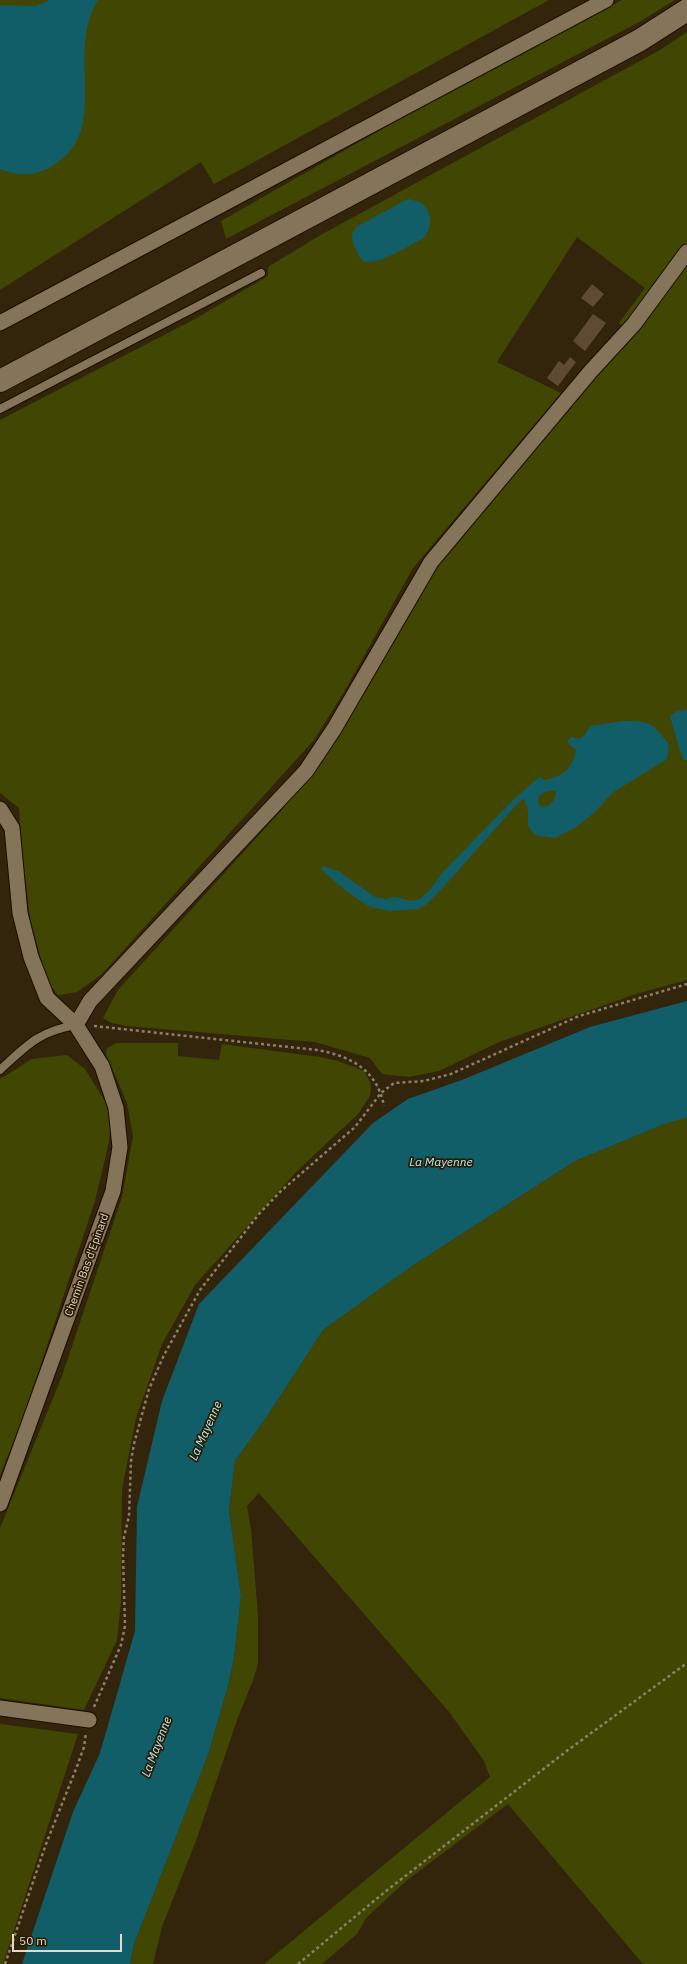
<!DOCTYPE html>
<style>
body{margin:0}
#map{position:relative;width:687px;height:1964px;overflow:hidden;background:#33250b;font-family:"IBM Plex Sans",sans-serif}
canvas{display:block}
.scale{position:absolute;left:12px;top:1934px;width:110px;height:18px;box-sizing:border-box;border:2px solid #e3dacb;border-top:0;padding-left:5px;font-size:12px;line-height:14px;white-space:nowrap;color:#e3dacb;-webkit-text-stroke:3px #291b03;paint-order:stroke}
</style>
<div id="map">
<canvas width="687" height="1964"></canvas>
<div class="scale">50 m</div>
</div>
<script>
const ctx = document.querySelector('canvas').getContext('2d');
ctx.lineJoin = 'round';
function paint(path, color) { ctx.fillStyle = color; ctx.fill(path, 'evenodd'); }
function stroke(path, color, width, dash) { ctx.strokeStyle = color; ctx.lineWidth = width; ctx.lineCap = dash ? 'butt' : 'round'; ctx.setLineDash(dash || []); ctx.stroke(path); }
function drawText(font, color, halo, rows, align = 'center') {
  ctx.font = font + ' "IBM Plex Sans",sans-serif'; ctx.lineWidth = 3.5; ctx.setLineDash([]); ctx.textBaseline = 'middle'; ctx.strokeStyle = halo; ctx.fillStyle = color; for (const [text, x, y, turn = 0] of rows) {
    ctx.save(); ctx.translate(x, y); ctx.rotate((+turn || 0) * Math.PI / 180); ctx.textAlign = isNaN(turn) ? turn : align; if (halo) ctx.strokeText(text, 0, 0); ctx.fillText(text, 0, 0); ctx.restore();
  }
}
const green = new Path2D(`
 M0,0H549L214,184L201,162L0,290Z
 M622,0H675L641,21L226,239L221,221L445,93Z
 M687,32V980L636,994L499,1042L439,1071L409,1077L382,1074L370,1058L315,1042L127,1026L112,1023L103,1018L118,990L280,812L329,748L424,586L452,542L629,334L619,323L645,288L577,237L497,362L561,393L413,568L344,692L314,740L101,975L77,992L58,995L47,981L30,919L21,840L19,808L0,793V420L195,319L268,276V267L317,237L660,50Z
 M117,1043H178V1056L219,1060L222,1044L320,1057L338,1061L364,1071L371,1084L370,1096L358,1114L296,1172L195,1285L162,1344L136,1418L122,1489L121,1601L117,1640L84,1710L0,1698V1528L62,1376L122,1197L133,1136L127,1103L106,1054L107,1048Z
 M67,1055L85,1069L111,1111L109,1142L95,1201L21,1424L0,1475V1079L32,1059Z
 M687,1118V1964H643L508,1804L406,1881L366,1918L357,1934L322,1964H264L490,1777L484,1761L450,1713L259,1493L247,1506L251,1529L258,1616V1664L253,1680L237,1720L197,1838L162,1927L153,1964H130L134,1944L208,1755L228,1686L234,1658L241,1596L229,1510L235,1461L268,1415L323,1330L412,1266L575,1161L667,1123Z
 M0,1724L78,1734L3,1964H0Z`);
const water = new Path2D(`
 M50,0H98C64,54 113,131 52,166C32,177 21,176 0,169V5L36,6Z
 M408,199C412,200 418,201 421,203C433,211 432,228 424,238C411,244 376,267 364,261C358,257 357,251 354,245C351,237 351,232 358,226Z
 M678,711L687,710V760H684L680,751L670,716Z
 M623,721C649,721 653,722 669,745L667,759L612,793L595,812L576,827L555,838L535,835L528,826V809L524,799L518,803L447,883L427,904L418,909L391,911L370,907L346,891L322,870L323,866L338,871L375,897L385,899L395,897L411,901L420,899L430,890L442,873L513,800L539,777L545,780C563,777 573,768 576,750L568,743V740L571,737L578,739C588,735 585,731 591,726ZM556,790C556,800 551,807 541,807L538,803L539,796L544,792Z
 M687,1001V1118L667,1123L575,1161L412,1266L323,1330L268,1415L235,1461L229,1510L241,1596L234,1658L228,1686L208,1755L134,1944L130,1964H22L73,1812L100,1753L135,1631L137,1507L162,1401L199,1304L373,1123L408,1099L462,1080L590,1027Z`);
const building = new Path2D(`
 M592,284L604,294L593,307L581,298Z
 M593,314L606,323L585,351L573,341Z
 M570,357L576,362L558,386L547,378L559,361L564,365Z`);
const path = new Path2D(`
 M94,1026L317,1050C351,1056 377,1070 384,1106
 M94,1707L121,1645L125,1626L123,1555L124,1537L129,1516L131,1461L134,1444L149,1389L164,1355L200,1290L259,1214L281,1191L355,1127L381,1093L394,1083L424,1081L451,1074L579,1016L687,984
 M5,1964L46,1844L76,1769L84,1747L86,1733
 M298,1964L386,1891L568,1750L687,1663`);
const lane = new Path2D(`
 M0,409L261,273
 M0,1070C26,1046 39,1031 76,1025`);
const street = new Path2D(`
 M0,323L606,0
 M0,809L12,828L20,913L31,957L47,998L76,1025L102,1066L116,1108L120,1147L113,1191L0,1504
 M76,1025L90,1001L306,771L334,729L431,562L590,372L634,324L687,252
 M0,1708L89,1720`);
const secondary = new Path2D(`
 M0,381L640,40L687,10`);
const streetNames = [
 ["Chemin Bas d'Epinard",87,1265,-70]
];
const waterNames = [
 ["La Mayenne",441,1163],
 ["La Mayenne",206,1431,-66],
 ["La Mayenne",157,1747,-69]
];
paint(green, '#414703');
paint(water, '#125e68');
paint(building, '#5f4b34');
stroke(lane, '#1a0d00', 10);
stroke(street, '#1a0d00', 17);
stroke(secondary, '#1a0d00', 24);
stroke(path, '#8c806c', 2.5, [3, 3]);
stroke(lane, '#847459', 8);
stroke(street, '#847459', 15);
stroke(secondary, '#847459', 22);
drawText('11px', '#e3dacb', '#291b03', streetNames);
drawText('italic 12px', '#b6eff8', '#291b03', waterNames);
</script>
